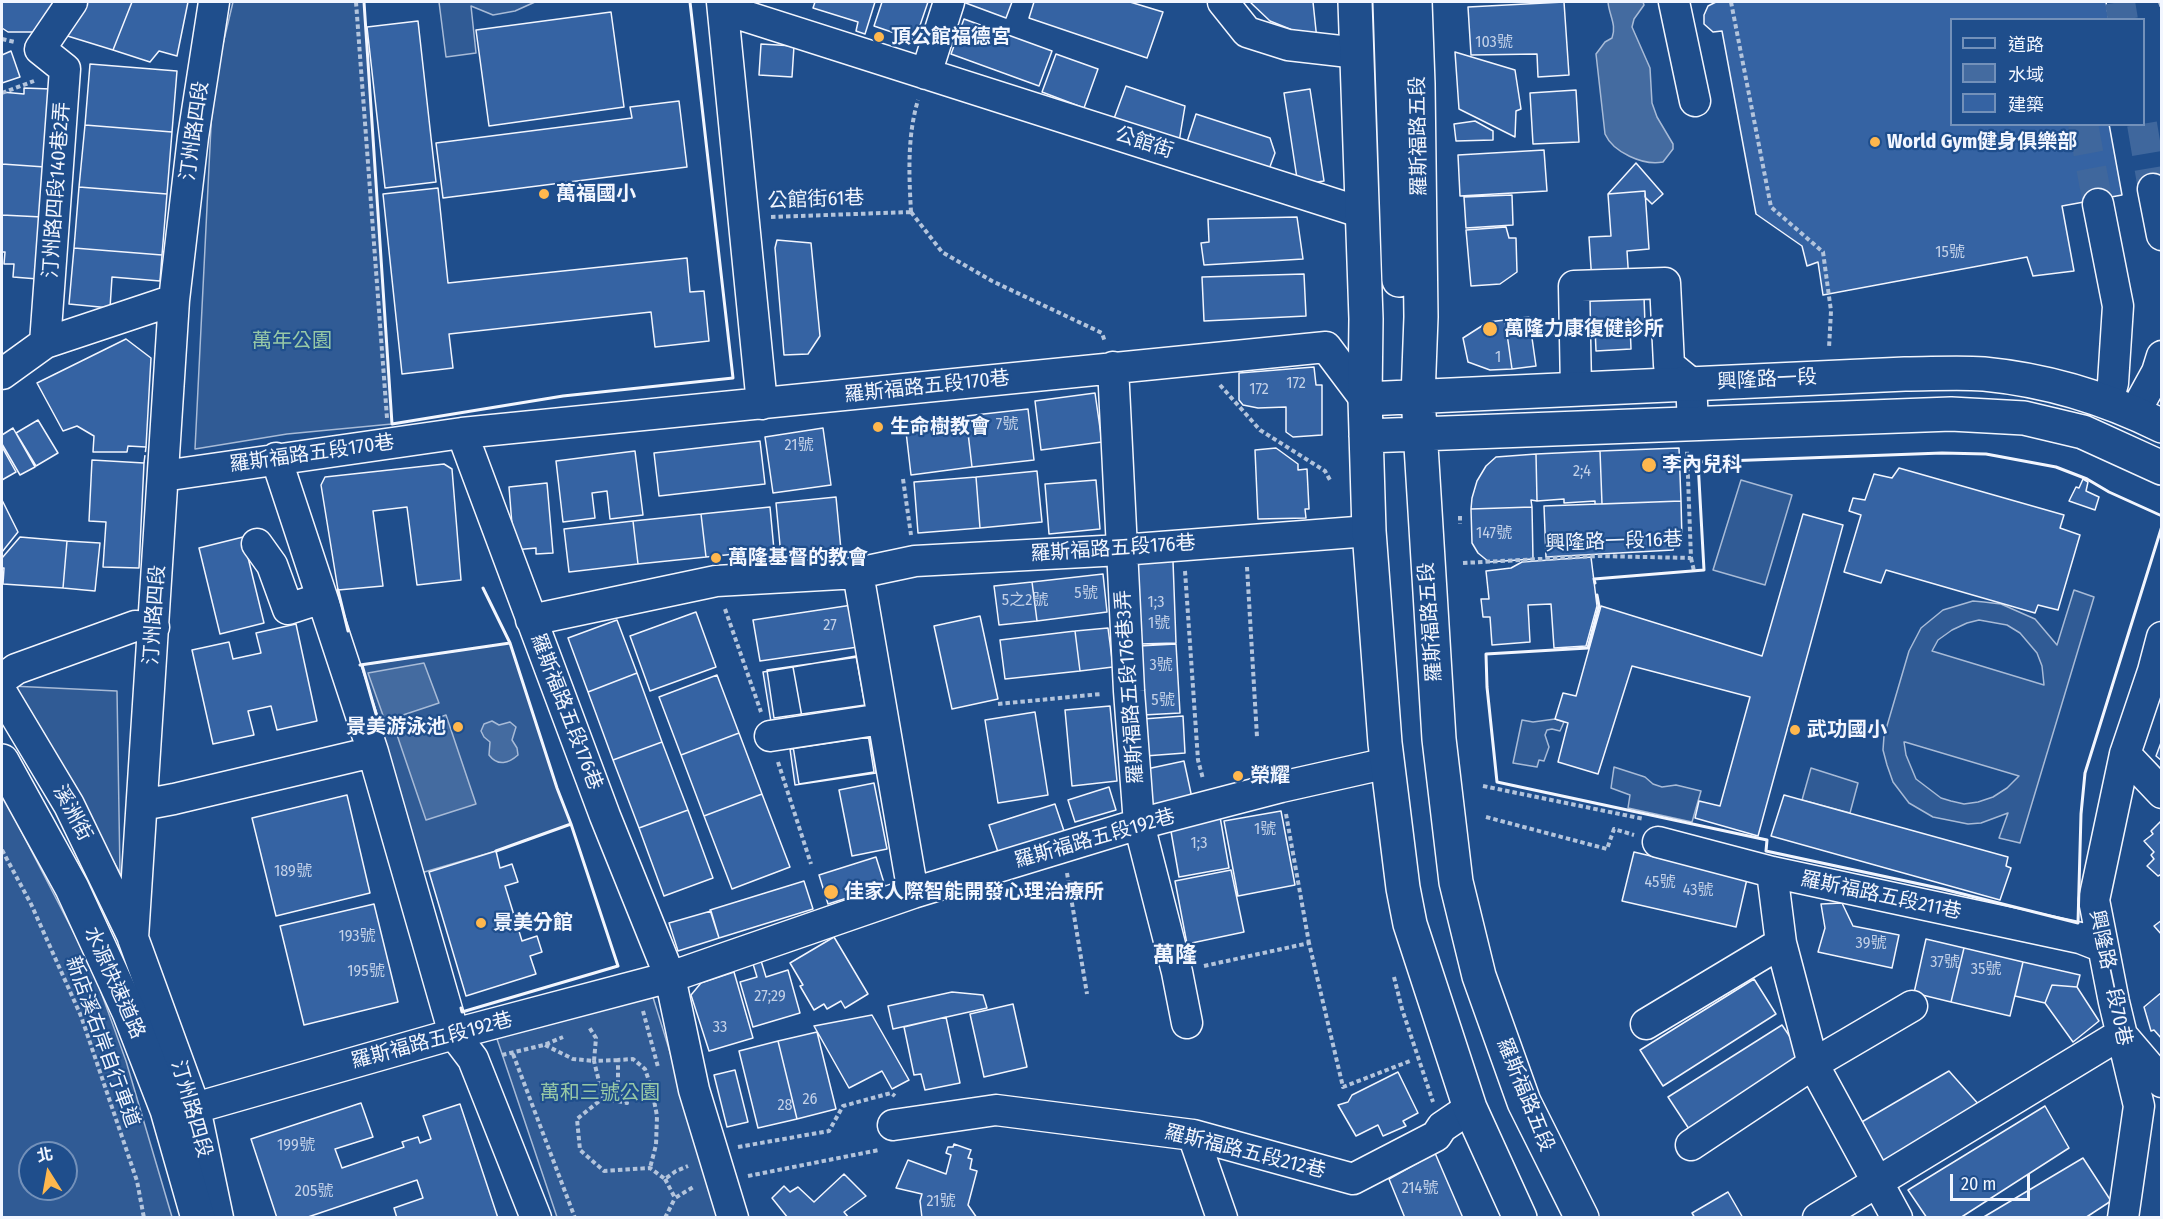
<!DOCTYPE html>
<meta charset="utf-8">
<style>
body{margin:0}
#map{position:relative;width:2163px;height:1219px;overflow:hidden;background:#1f4e8c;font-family:"Fira Sans Condensed","Noto Sans TC",sans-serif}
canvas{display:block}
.frame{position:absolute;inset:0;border:3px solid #f2f6ff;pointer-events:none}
.legend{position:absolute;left:1950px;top:18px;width:195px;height:108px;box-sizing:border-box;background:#1f4e8c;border:2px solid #7391ba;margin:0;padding:8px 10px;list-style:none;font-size:18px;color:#f2f6ff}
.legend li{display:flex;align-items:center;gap:12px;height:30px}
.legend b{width:30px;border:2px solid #7391ba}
.north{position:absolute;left:18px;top:1141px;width:60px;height:60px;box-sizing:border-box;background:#1f4e8c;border:2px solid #7391ba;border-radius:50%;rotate:349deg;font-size:16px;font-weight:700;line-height:24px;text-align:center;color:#f2f6ff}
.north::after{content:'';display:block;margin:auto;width:21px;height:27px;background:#ffb74d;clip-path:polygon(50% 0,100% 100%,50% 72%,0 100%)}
.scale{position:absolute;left:1950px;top:1174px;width:80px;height:27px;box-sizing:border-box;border:3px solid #f2f6ff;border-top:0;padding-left:8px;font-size:18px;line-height:21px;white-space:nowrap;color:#f2f6ff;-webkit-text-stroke:4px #1f4e8c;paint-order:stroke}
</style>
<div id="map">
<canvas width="2163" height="1219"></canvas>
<div class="frame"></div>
<ul class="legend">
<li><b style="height:8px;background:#1f4e8c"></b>道路</li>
<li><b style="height:16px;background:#446ba0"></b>水域</li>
<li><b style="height:16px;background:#3563a3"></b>建築</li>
</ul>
<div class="north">北</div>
<div class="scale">20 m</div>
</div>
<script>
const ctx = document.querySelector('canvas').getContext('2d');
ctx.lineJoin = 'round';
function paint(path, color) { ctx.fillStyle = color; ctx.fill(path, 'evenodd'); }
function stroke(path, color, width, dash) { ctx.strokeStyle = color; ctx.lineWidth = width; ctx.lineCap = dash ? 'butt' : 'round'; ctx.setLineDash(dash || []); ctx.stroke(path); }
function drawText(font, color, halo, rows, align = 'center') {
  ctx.font = font + ' "Fira Sans Condensed","Noto Sans TC",sans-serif'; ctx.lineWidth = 4.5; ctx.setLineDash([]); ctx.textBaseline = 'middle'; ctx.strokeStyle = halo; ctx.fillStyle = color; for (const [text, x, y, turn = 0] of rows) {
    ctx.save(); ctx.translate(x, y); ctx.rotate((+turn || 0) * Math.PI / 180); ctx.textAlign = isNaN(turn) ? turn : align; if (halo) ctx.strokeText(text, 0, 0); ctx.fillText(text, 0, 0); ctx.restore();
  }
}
const built = new Path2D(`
 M233,2H364L392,424L287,434L195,449L213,86Z
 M439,2H535L515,11L493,15L471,6L476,53L446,57Z
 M1741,480L1792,495L1765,585L1713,570Z
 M2074,590L2094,597L2020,843L1999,838L2008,813L1981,823L1968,824L1933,817L1909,803L1893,782L1887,765L1883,750L1884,736L1909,651L1921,628L1943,610L1973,601L1984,602L2001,604L2035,619L2057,645ZM1979,620L2007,625L2020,633L2037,653L2042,666L2044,685L1932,651L1938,640L1952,630L1967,623ZM1904,742H1905L2019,776L2007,788L1993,797L1978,802L1964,804L1951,801L1941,798L1916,779L1906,755Z
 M510,643L557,788L571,824L496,851L421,873L362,665Z
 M11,686L117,691L120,873Z
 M1555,719L1564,722L1560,731L1552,729L1547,730L1545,735L1549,747L1544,761L1539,760L1537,767L1513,763L1522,720L1533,722Z
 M1614,767L1645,777L1653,784L1662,787L1676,785L1701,791L1692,822L1628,808L1630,795L1611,788Z
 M1811,768L1858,783L1850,813L1802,800Z
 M2,794L93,970L126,1061L172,1217H2ZM30,1153H66V1189H30Z
 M652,994L721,1217H557L496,1036Z`);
const water = new Path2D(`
 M1608,2H1643L1644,5L1634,19L1632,27L1650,68L1652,103L1657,117L1673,144V149L1663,162C1643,166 1613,152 1605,134L1596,54L1605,42L1612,38C1617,25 1609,15 1608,2Z
 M424,663L439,703L385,721L368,673Z
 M446,715L476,804L426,820L396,732Z
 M492,721L499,725L510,722L516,727L512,740L517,748L518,755C509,763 498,767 489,755L490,742L484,737L481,731L484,724Z`);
const building = new Path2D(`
 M2,2H61L36,32H8L2,28Z
 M79,2H132L113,50L61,34Z
 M132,2H188L177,56L159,51L150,62L113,50Z
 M815,2H875L865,34L856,31L858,22L813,8Z
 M882,2H928L915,40L874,26Z
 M963,2H1012L1006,18Z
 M1034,2H1130L1163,12L1147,58L1029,18Z
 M1250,2H1313L1317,40L1270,21Z
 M1564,2L1569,75L1538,77L1537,54L1471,55L1468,7Z
 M1716,2H2106L2109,20H1952V124H2109L2122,195L2062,206L2074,271L2033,276L2027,257L1823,295L1818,262L1807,266L1802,246L1756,214L1722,31L1713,32L1704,24V15L1708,6Z
 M611,12L624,107L489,126L476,30Z
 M964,19L1052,51L1039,86L951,54Z
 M418,21L436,182L385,188L367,27Z
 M761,44L794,46L792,77L759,75Z
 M11,51L20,77L2,83V55Z
 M1455,52L1515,70L1521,109L1516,111L1515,137L1459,109Z
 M1056,54L1098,69L1084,108L1042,92Z
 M90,64L177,71L172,132L85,125Z
 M1126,86L1185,106L1178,148L1112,124Z
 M24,88L51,89L45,167L2,164V92L24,94Z
 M1310,89L1324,181L1298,185L1284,93Z
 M1576,90L1579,142L1533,144L1530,93Z
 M679,101L687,167L443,198L436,143L632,118L630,107Z
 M1196,114L1270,138L1275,153L1268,172L1186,145Z
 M1475,121L1493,131V140L1456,141L1454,124Z
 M85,125L172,132L167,194L79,187Z
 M1544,150L1547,191L1460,196L1458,155Z
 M1636,163L1663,194L1652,204L1645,197V191L1608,194Z
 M2,164L45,167L42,217L2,215Z
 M79,187L167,194L162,255L74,248Z
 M438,188L448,283L687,258L690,292L704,291L709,341L655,347L651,312L449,334L453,368L402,374L383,194Z
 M1645,191L1649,249L1627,251L1630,297L1644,296L1645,325L1630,324L1631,349L1596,351L1595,327H1591L1589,299L1593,298L1589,237L1611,236L1608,194Z
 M1512,195L1513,225L1466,228L1464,197Z
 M2,215L42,217L38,279L13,277L14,264H4L5,252H2Z
 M1297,217L1303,259L1204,265L1201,243L1209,242L1208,219Z
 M1506,227L1509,238H1516L1517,272L1500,284L1471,286L1466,230Z
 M777,240L811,243L820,336L808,354L784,355L775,248Z
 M74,248L162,255L160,281L112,277L110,308L69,304Z
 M1304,274L1306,316L1204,321L1202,277Z
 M1529,317L1536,366L1512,369L1505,320Z
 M1505,320L1512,369L1490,370L1468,362L1463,338L1488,322Z
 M126,339L151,358L146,447L128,446L127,452H93L94,436L77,426L63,431L37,383Z
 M1314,367L1316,385H1322V435L1293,437L1286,432V407L1258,408L1243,405L1239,400V373Z
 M1095,393L1102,442L1041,450L1035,401Z
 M1028,409L1034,460L972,467L966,416Z
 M966,416L972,467L911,475L905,423Z
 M38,420L58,453L36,466L16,433Z
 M13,428L35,467L20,475L2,444V435Z
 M823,428L831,485L773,493L765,437Z
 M760,441L765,484L659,496L654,453Z
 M2,447L16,472L2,480Z
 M1276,448L1298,464V470L1307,469L1309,509H1305L1306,518L1258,519L1255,450Z
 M1679,448L1681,501L1602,504L1600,451Z
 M635,451L643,515L610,519L607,491L592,493L595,518L563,522L556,461Z
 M1600,451L1602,504H1595V501L1564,503V499L1537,501L1536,454Z
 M1536,454L1537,501L1531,500L1532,507L1471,509L1472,498L1477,481L1486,466L1496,457Z
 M92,460L144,463L139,568L103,567L106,522L89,521Z
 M444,464L452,469L461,580L417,585L407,507L373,511L383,586L338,590L321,485L325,477Z
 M1899,468L2064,515L2060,528L2080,535L2058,610L2038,605L2035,613L1886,570L1881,583L1844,572L1861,515L1849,511L1853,498L1865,500L1874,474L1892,478Z
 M1037,471L1042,522L980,528L976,477Z
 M976,477L980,528L918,533L914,482Z
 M2083,479L2088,482L2086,491L2099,497L2095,510L2069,501L2076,487L2079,488Z
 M1096,480L1100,529L1049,534L1045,484Z
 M547,483L553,553L536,554V548L514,550L509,487Z
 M836,497L841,550L781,556L776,503Z
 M2,500L18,532L2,552Z
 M1681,501L1682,540L1675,539L1673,550L1546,557L1544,506Z
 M770,507L774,550L706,557L701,514Z
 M1532,507L1533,559L1489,562L1478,553L1472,543L1471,509Z
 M701,514L706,557L638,564L633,521Z
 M1803,514L1843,525L1758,836L1695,818L1699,801L1720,806L1750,697L1632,666L1598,774L1558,762L1568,723L1555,719L1563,693L1576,696L1601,606L1762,656Z
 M633,521L638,564L569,572L564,529Z
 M20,537L67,541L63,588L3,584L4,568H2V558Z
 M243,537L264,623L220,634L199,548Z
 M67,541L100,543L95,591L63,588Z
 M1591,557L1597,606L1586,646L1554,648L1551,604L1528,605L1530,642L1492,645L1490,617H1483L1481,599H1489L1486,571L1511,568L1522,562Z
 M1173,561L1176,643L1139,644L1135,563Z
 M1103,574L1107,612L1037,621L1032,582Z
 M1032,582L1037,621L999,625L994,586Z
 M852,605L858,647L760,661L753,620Z
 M696,612L716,667L650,691L630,636Z
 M980,616L998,699L952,709L934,626Z
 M617,620L637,673L588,692L568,638Z
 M296,624L317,721L277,730L271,706L248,711L254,735L213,744L192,650L229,642L233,659L261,653L256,633Z
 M1108,628L1113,667L1080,671L1075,631Z
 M1075,631L1080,671L1005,679L1000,640Z
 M1176,644L1180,713L1143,715L1139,646Z
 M856,656L865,706L802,717L793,667Z
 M858,657L865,705L774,718L767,670Z
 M793,667L802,717L771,722L763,672Z
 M637,673L662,742L613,760L588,692Z
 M717,675L739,733L681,755L659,697Z
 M1110,706L1117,781L1072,786L1065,710Z
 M1035,712L1048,795L998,803L985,720Z
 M1183,716L1185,753L1145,756L1143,719Z
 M739,733L762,794L704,816L681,755Z
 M868,734L874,772L799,784L793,746Z
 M870,737L876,773L795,785L790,749Z
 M2162,740V761L2156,756Z
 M662,742L688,810L639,828L613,760Z
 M1184,761L1192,798L1151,808L1142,770Z
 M874,783L887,849L852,856L839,790Z
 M1109,787L1116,810L1075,822L1068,800Z
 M762,794L790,867L732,889L704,816Z
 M347,795L370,893L276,916L252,818Z
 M1784,795L2008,857L2006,866L2011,868L2000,900L1771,836Z
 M1055,804L1064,831L998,852L989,825Z
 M688,810L713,878L664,896L639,828Z
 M1219,811L1229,868L1179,877L1169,820Z
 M1281,811L1295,885L1238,896L1224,821Z
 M2162,820V874L2158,876L2147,866L2154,859L2151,855L2154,852L2144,841L2153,834L2151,831Z
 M496,851L500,868L512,864L518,882L505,886L522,941L537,936L542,952L530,956L536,974L466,996L429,872Z
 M1634,852L1747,879L1736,927L1622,901Z
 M876,857L885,886L828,904L819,875Z
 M1231,870L1244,932L1187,944L1175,881Z
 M804,881L813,909L719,938L710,910Z
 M1842,903L1853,926L1899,935L1892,968L1818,952L1825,928L1821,904Z
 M374,904L398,1002L304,1025L280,926Z
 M711,911L719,938L678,951L669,923Z
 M2162,920V935L2154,926Z
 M834,937L868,994L845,1008L841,1001L827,1009L824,1004L814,1010L800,986L803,985L790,963Z
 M1926,939L1964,948L1951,1002L1914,993Z
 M1964,948L2023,962L2010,1016L1951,1002Z
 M758,951L766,977L788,970L800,1013L753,1027L740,982L757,977L750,954Z
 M2023,962L2080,975L2077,987L2052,985L2045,1003L2015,996Z
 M734,972L753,1038L709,1051L691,995L701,983Z
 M1754,979L1776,1014L1663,1086L1640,1050Z
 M2052,985L2077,987L2099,1021L2073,1042L2045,1003Z
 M952,992L983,995L987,1008L893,1029L888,1006Z
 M2162,992V1039L2154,1030L2151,1031L2144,1007Z
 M1013,1004L1027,1067L984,1077L970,1014Z
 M872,1015L909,1080L892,1089L882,1071L849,1088L814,1026Z
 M946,1017L960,1083L925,1090L921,1074L914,1075L904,1027Z
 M1782,1025L1805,1059L1691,1132L1668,1097Z
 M817,1032L836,1109L797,1119L778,1041Z
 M778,1041L797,1119L758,1128L739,1051Z
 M735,1070L748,1122L727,1127L714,1075Z
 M1949,1071L1981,1107L1886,1166L1860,1123Z
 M1398,1072L1418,1113L1403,1121L1406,1126L1383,1136L1378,1125L1356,1136L1338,1105L1348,1102L1352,1095Z
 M361,1103L373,1137L335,1149L342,1168L404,1147L402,1142L418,1137L420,1143L431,1139L423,1116L460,1104L498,1218H397L394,1208L423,1198L417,1180L305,1218H277L251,1139Z
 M2045,1106L2069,1148L1960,1218H1927L1908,1190Z
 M954,1144L971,1150L968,1158L972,1159L970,1169L977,1171L968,1205L977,1218H922L920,1201L922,1194L896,1188L908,1160L946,1174L951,1155L946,1153L948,1147H953Z
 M1435,1153L1463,1218H1405L1389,1179Z
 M2083,1158L2111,1201L2085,1218H1982Z
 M844,1174L866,1196L844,1212L849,1218H788L772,1198L784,1186L790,1192L798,1187L814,1202Z
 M1728,1192L1743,1218H1695L1692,1213Z`);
const minorTunnel = new Path2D(`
 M2120,2L2123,20
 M2083,124L2098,204
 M2142,124L2153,189`);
const path = new Path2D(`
 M356,2L387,418
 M1731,2L1771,207L1823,252L1831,311L1829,348
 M2160,2L2162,8
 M2,39L15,42
 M2,93L34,81
 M911,212L942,252L992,281L1102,333L1105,342
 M911,212C909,175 907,137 918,100
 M771,217L911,212
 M1220,385L1260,430L1325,471L1330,480
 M903,479L911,535
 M1460,516V524
 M1691,558L1694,571
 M1463,563L1598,556L1691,558L1687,451
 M1247,567L1257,737
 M1185,571L1198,760L1203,779
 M725,609L761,712
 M998,704L1101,694
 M778,762L811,864
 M1483,786L1644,819
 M1286,814L1309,943
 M1486,817L1607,849L1614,829L1634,835
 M2,850L31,904L81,1016L137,1181L144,1218
 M1067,873L1087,994
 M1204,966L1309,943L1343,1087L1410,1061
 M1394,977L1402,1009L1433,1102
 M643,1011L658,1067
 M545,1045L573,1059L594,1061L596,1038L589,1027
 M513,1054L575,1218
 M502,1055L544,1045L563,1037
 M618,1060L594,1061L603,1098L577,1119L580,1150L604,1171L650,1168L665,1179L676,1171L688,1166
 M603,1098L627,1103L618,1085V1060L633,1059L645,1069L652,1090L657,1116L656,1145L650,1168
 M738,1147L829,1131L843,1106L891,1093L895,1096
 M748,1176L879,1150
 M665,1179L675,1198L695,1186
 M665,1218L675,1198`);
const minor = new Path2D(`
 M214,2L193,137L174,300L133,938L195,1108L218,1218
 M722,2L762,404
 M1223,2L1247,32L1288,45L1358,53
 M1674,2L1695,101
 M723,9L1363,213
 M926,74L949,2
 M2153,189L2162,235
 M2098,204L2118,306L2113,383L2108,401
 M45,343L65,69L40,49L72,2
 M1113,367L1129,691L1139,824L1177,972L1187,1023
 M2,374L45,343L174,300
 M1576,389L1574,286L1665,283L1669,365L1691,383L1693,423
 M2135,412L2157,372L2162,356
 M462,433L605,816L670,977L694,1090L733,1218
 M276,458L373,752L454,1034L473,1059L536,1218
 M163,476L462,433L1326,347L1365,399
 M257,544L272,565L288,609L322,598
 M858,573L913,893
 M531,620L716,581L858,573L915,561L1121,550L1369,531
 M2,679L16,669L135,626L154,627
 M2,693L69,805L132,935
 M770,736L882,719
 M2125,754L2162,793
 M142,805L174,799L373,752
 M1658,842L1772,872L2080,938L2103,947
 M1772,872L1781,943L1813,1064L1897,1218
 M1646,1024L1781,943
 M195,1108L454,1034L670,977L913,893L1139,824L1281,787L1388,763
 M893,1125L996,1110L1193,1135L1353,1179L1436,1136L1442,1127L1470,1108
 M1193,1135L1222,1218
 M1691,1145L1813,1064L1912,1006
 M1818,1218L2121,1034L2162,1082
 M2123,1218L2139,1106L2114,1002L2094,900L2125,754L2153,671L2162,637`);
const major = new Path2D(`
 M1355,2L1366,319L1365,399L1369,531L1385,743L1403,888L1410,924L1470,1108L1520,1218
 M1390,2L1399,280
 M1415,2L1418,84L1421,317L1418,397L1439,739L1456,882L1479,976L1524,1102L1582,1218
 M1365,399L1905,374C1931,374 1958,372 1984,374C2046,380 2106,398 2162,426
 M1366,436L1951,414L2024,418L2083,432L2162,468`);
const highway = new Path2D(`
 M2,761L72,888L129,1012L167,1110L198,1218`);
const fence = new Path2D(`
 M144,463L146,447`);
const wall = new Path2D(`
 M364,2L392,424L563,396L733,378L690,2
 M1595,583L1594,579L1704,570L1698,462L1942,453L1986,454L2056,467L2087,479L2109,492L2162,516
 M338,590L348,631
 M1597,595L1599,606L1588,648L1486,654L1487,687L1497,782L1767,840L1766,851L1943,889L2078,923L2081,814L2085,773L2162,526
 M360,665L510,643
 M362,665L376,714
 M496,851L571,824
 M461,1008L462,1012L618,966L571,824L557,788L510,643L483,588`);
const markers = [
 [879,37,6,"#ffb74d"],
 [1875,142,6,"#ffb74d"],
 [544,194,6,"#ffb74d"],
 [1490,329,8,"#ffb74d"],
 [878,427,6,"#ffb74d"],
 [1649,465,8,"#ffb74d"],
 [716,558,6,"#ffb74d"],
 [458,727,6,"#ffb74d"],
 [1795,730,6,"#ffb74d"],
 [1238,776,6,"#ffb74d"],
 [831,892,8,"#ffb74d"],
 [481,923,6,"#ffb74d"]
];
const numberNames = [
 ["103號",1494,43],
 ["15號",1950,253],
 ["1",1498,358],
 ["172",1296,384],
 ["172",1259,390],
 ["7號",1007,425],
 ["21號",799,446],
 ["2;4",1582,472],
 ["147號",1494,534],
 ["5號",1086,594],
 ["5之2號",1025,601],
 ["1;3",1156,603],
 ["1號",1159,624],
 ["27",830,626],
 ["3號",1161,666],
 ["5號",1163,701],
 ["1號",1265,830],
 ["1;3",1199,844],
 ["189號",293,872],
 ["45號",1660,883],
 ["43號",1698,891],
 ["193號",357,937],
 ["39號",1871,944],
 ["37號",1945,963],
 ["35號",1986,970],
 ["195號",366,972],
 ["27;29",770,997],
 ["33",720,1028],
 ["26",810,1100],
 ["28",785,1106],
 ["199號",296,1146],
 ["214號",1420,1189],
 ["205號",314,1192],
 ["21號",941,1202]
];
const poiNames = [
 ["頂公館福德宮",891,37],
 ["World Gym健身俱樂部",1887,142],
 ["萬福國小",556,194],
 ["萬隆力康復健診所",1504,329],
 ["生命樹教會",890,427],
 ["李內兒科",1662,465],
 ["萬隆基督的教會",728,558],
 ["景美游泳池",446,727,"right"],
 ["武功國小",1807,730],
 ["榮耀",1250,776],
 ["佳家人際智能開發心理治療所",844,892],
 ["景美分館",493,923]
];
const streetNames = [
 ["汀州路四段",195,131,-82],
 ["羅斯福路五段",1419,136,-91],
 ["公館街",1144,143,18],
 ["汀州路四段140巷2弄",57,190,-86],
 ["公館街61巷",816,200,-2],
 ["興隆路一段",1767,380,-3],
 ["羅斯福路五段170巷",927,387,-6],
 ["羅斯福路五段170巷",312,454,-8],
 ["興隆路一段16巷",1614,542,-2],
 ["羅斯福路五段176巷",1113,549,-4],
 ["汀州路四段",155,615,-86],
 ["羅斯福路五段",1431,622,-94],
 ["羅斯福路五段176巷3弄",1130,687,-94],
 ["羅斯福路五段176巷",566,712,69],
 ["溪洲街",72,813,62],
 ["羅斯福路五段192巷",1095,839,-16],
 ["羅斯福路五段211巷",1881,896,12],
 ["興隆路一段70巷",2110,978,78],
 ["水源快速道路",114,983,66],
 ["羅斯福路五段192巷",432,1041,-15],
 ["新店溪右岸自行車道",102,1042,70],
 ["羅斯福路五段",1525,1095,68],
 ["汀州路四段",191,1109,74],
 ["羅斯福路五段212巷",1245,1152,14]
];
const parkNames = [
 ["萬年公園",292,341],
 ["萬和三號公園",600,1093]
];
const quarterNames = [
 ["萬隆",1175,956]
];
paint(built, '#305b95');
stroke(built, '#a8bbd7', 1.5);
paint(water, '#446ba0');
stroke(water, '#a8bbd7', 1.5);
paint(building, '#3563a3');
stroke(building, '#f2f6ff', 1.5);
stroke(minorTunnel, '#3f679d', 30, [30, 15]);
stroke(minor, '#f2f6ff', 33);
stroke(major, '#f2f6ff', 36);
stroke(highway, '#f2f6ff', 36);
stroke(path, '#b3c4dc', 4, [4.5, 3]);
stroke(minor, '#1f4e8c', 30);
stroke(major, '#1f4e8c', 33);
stroke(highway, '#1f4e8c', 33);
stroke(fence, '#f2f6ff', 1.5, [8, 3]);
stroke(wall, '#f2f6ff', 3);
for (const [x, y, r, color] of markers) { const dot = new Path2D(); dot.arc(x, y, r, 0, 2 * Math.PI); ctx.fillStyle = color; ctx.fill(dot); stroke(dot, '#1f4e8c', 2); }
drawText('16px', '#c3d1e8', null, numberNames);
drawText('bold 20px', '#f2f6ff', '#1f4e8c', poiNames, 'left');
drawText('20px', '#f2f6ff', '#1f4e8c', streetNames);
drawText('20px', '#97c8a6', '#1f4e8c', parkNames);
drawText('bold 22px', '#f2f6ff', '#1f4e8c', quarterNames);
</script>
